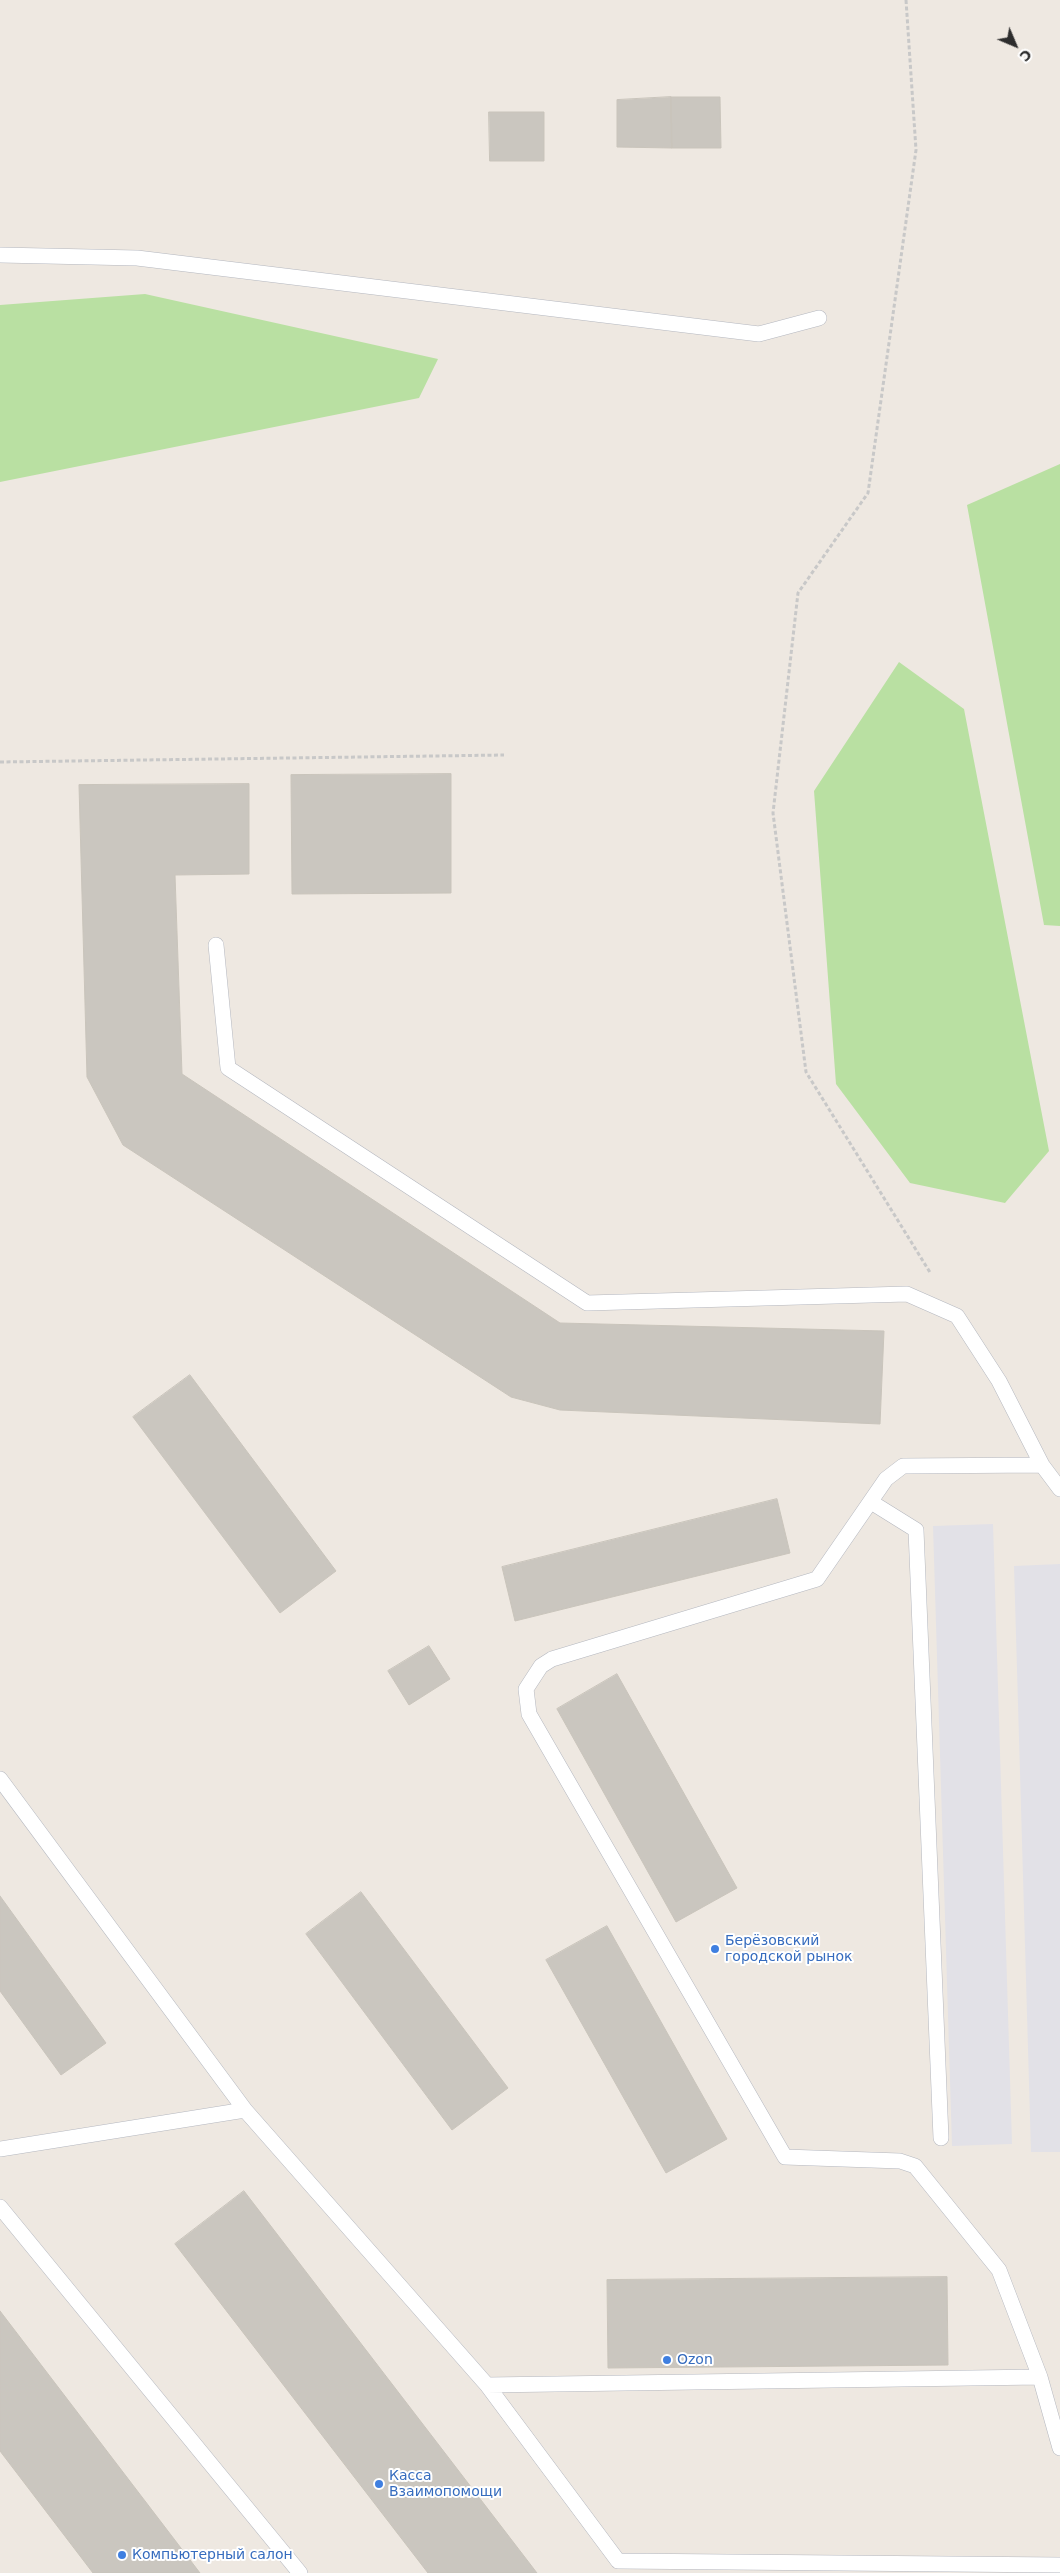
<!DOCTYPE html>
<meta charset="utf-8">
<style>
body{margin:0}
#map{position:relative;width:1060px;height:2573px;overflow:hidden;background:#eee8e1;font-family:"DejaVu Sans",sans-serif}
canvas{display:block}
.north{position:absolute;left:990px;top:20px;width:50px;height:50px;-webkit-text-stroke:4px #fff;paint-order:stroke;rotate:135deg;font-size:14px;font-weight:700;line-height:20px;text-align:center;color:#2d2d2d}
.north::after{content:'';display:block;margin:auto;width:18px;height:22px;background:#2d2d2d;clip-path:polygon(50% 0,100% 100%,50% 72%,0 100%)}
</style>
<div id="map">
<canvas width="1060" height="2573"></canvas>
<div class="north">С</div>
</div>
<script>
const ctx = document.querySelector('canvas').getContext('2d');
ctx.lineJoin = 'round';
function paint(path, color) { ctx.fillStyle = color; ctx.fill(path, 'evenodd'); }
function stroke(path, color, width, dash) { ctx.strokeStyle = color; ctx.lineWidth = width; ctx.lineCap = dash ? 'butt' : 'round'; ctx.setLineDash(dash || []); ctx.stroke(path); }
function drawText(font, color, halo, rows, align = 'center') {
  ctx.font = font + ' "DejaVu Sans",sans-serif'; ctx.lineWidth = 4; ctx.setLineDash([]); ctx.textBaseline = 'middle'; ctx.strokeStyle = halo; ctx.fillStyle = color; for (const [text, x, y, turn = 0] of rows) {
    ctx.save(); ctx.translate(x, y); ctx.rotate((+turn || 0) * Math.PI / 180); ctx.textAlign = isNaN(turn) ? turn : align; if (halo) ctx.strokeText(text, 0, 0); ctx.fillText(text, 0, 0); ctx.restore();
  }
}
const industrial = new Path2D(`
 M993,1524L1012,2144L952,2146L933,1526Z
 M1060,1564V2152H1031L1014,1566Z`);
const green = new Path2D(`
 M145,294L438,359L419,398L0,482V305Z
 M1060,464V926L1044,925L967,505Z
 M899,662L964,709L1049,1151L1005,1203L910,1183L836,1084L814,791Z`);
const building = new Path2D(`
 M671,97H720L721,148H672Z
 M671,97L672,148L617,147V100Z
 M489,112H544V161H490Z
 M451,774V893L292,894L291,775Z
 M249,784V874L175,875L182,1074L560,1323L884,1331L880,1424L560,1410L511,1397L123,1145L87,1077L79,785Z
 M190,1375L336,1571L280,1613L133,1417Z
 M777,1499L790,1553L515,1621L502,1567Z
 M429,1646L450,1679L409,1705L388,1671Z
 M617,1674L737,1888L676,1922L557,1709Z
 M361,1892L508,2088L452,2130L306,1934Z
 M0,1896L106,2043L61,2075L0,1991Z
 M607,1926L727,2139L666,2173L546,1960Z
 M244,2191L537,2573H428L175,2244Z
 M947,2277L948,2365L608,2368L607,2280Z
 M0,2311L200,2573H93L0,2451Z`);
const path = new Path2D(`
 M906,0L916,150L868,493L798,593L773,813L806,1072L931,1274
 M0,762L504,755`);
const service = new Path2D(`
 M0,255L137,258L759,334L819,318
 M216,945L228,1068L587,1303L907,1294L957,1316L999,1381L1042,1465
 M871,1502L916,1530L941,2138
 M0,1779L245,2110L487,2385L618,2561L1060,2565
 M0,2149L245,2110
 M0,2207L300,2573
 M1040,2377L999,2270L915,2166L900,2161L785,2157L529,1714L526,1689L541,1666L552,1659L817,1579L886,1479L903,1466L1042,1465L1060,1489
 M487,2385L1040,2377L1060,2448`);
const markers = [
 [715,1949,5,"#3f7fe0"],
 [667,2360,5,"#3f7fe0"],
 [379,2484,5,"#3f7fe0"],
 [122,2555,5,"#3f7fe0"]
];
const shopNames = [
 ["Берёзовский",725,1941],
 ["городской рынок",725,1957],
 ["Ozon",677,2360],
 ["Касса",389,2476],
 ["Взаимопомощи",389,2492],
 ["Компьютерный салон",132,2555]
];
paint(industrial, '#e2e1e7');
paint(green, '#b9e0a2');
paint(building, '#cac6bf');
stroke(building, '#c9c4bb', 1);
stroke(service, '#b4b7bf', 16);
stroke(path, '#c8c8c8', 3, [4, 2.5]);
stroke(service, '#fff', 15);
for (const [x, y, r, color] of markers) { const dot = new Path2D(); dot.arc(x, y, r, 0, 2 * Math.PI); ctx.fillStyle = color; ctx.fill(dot); stroke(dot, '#fff', 2); }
drawText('14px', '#366cbe', '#fff', shopNames, 'left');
</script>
